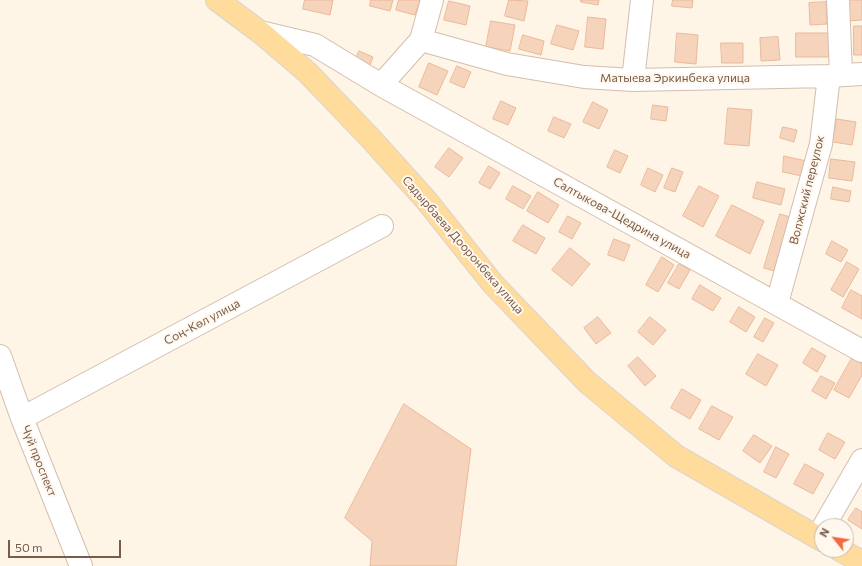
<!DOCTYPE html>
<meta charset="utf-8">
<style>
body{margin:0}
#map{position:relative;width:862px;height:566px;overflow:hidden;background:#fef5e6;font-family:Commissioner,sans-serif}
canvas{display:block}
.north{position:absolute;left:814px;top:518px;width:40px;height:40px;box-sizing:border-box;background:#fff8ee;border:1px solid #cab9ac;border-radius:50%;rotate:300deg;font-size:11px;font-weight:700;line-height:16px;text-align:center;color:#7a5a48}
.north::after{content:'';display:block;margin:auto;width:14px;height:18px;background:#f16a41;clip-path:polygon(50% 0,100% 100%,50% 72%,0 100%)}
.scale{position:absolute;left:8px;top:540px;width:113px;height:18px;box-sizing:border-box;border:2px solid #7a5a48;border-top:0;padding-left:5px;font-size:12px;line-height:14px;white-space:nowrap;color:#7a5a48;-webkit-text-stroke:3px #fff8ee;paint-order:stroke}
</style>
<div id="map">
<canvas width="862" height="566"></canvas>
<div class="north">N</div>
<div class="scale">50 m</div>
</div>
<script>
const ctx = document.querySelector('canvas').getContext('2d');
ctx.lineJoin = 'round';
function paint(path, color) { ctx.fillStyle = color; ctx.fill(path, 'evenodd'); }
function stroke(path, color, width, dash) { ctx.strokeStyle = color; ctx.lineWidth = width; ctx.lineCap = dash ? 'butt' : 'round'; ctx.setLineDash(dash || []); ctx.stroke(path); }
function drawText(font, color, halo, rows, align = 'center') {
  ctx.font = font + ' Commissioner,sans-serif'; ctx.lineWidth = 4; ctx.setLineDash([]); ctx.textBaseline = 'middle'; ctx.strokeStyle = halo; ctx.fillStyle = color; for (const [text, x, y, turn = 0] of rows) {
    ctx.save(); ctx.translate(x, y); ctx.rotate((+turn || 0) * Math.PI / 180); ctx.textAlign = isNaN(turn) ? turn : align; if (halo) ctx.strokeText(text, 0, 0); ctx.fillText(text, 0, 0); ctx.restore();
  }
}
const building = new Path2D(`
 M305,0H333L330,15L303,9Z
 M371,0H393L390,11L370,6Z
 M399,0H420L415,15L396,10Z
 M509,0L528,1L524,21L505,16Z
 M581,0H599L598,5L581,2Z
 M673,0H693L692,8L672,6Z
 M846,0H862V20L847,21Z
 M449,1L470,6L466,25L444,20Z
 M826,2L827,24L810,25L809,3Z
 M588,17L606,19L603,49L585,47Z
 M491,21L515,25L510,51L486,47Z
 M557,25L579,31L573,50L551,44Z
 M854,26H862V55H854Z
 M677,33L698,35L696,64L675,62Z
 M796,33H830V57H796Z
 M523,35L544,41L541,55L519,49Z
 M778,37L780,60L761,61L760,38Z
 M721,43H743V63H722Z
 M359,51L373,57L370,65L356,59Z
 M429,63L448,71L437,95L419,87Z
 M457,66L471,72L464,88L450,82Z
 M501,101L516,108L508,125L493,119Z
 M593,102L608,110L599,129L583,122Z
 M653,105L668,107L666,121L651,119Z
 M728,108L752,110L749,146L725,144Z
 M554,117L571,124L564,138L548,131Z
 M837,119L856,122L852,145L833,142Z
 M783,127L797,130L794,142L780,138Z
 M449,148L463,158L449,177L435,167Z
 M615,150L628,156L620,173L607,167Z
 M784,156L811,162L807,177L783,172Z
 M831,159L855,162L852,181L829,178Z
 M489,166L500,173L490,189L479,183Z
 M648,168L663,175L655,192L641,185Z
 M672,168L683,172L675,192L664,188Z
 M757,182L785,189L781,205L753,198Z
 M513,186L531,196L523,209L506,199Z
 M699,186L719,196L703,227L683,216Z
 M833,187L851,191L849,202L831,199Z
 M538,192L559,205L548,223L527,211Z
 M732,205L764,221L750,254L716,236Z
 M780,214L790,217L774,271L764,268Z
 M568,216L581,223L572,239L559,232Z
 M523,225L545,238L536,254L513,241Z
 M614,239L630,245L624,261L608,255Z
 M832,241L848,250L841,262L826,254Z
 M570,248L590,264L572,286L552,270Z
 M662,257L674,265L658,292L646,285Z
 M847,262L859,269L843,297L831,290Z
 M679,264L690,270L679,289L668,283Z
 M700,285L721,298L713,311L692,299Z
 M851,290L862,296V319L842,308Z
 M739,307L755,317L746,332L730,322Z
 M598,317L611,333L596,344L584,328Z
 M650,317L666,330L653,345L638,332Z
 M765,318L774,323L763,342L754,337Z
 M812,348L826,356L817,372L803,363Z
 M758,354L778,365L766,386L746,374Z
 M638,357L656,376L645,386L628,366Z
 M852,358L862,364V375L849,398L834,390Z
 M821,376L835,383L826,399L812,391Z
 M682,389L701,400L690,419L671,408Z
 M404,404L471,449L456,566H370L372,541L345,518Z
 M712,406L733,417L719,440L699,429Z
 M828,433L845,442L835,459L819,450Z
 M754,435L772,446L760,463L743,451Z
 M776,447L789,454L776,478L764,472Z
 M805,464L824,474L813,494L794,484Z
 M856,508L862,512V529L848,520Z`);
const minor = new Path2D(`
 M838,0L841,75
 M260,32L315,45L381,85L862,351
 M421,40L507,64L584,77L633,80L829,76L862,74
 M633,80L642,0
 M381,85L421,40L432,0
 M777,303L821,144L829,76
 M0,356L22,418L81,566
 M22,418L382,226
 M824,526L862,460`);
const major = new Path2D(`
 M217,0L260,32L308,73L373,141L426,200L493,284L587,382L676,456L822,540
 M840,550L862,562`);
const streetNames = [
 ["Матыева Эркинбека улица",675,78],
 ["Волжский переулок",807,190,-76],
 ["Салтыкова-Щедрина улица",622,218,29],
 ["Садырбаева Дооронбека улица",463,245,49],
 ["Соң-Көл улица",202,322,-28],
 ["Чүй проспект",39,461,68]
];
paint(building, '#f6d3bb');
stroke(building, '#eab99a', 1);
stroke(minor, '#d4bead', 24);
stroke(major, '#dcd4cf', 24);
stroke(minor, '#fff', 22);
stroke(major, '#ffdb9c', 22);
drawText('12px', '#7a5a48', '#fff8ee', streetNames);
</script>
